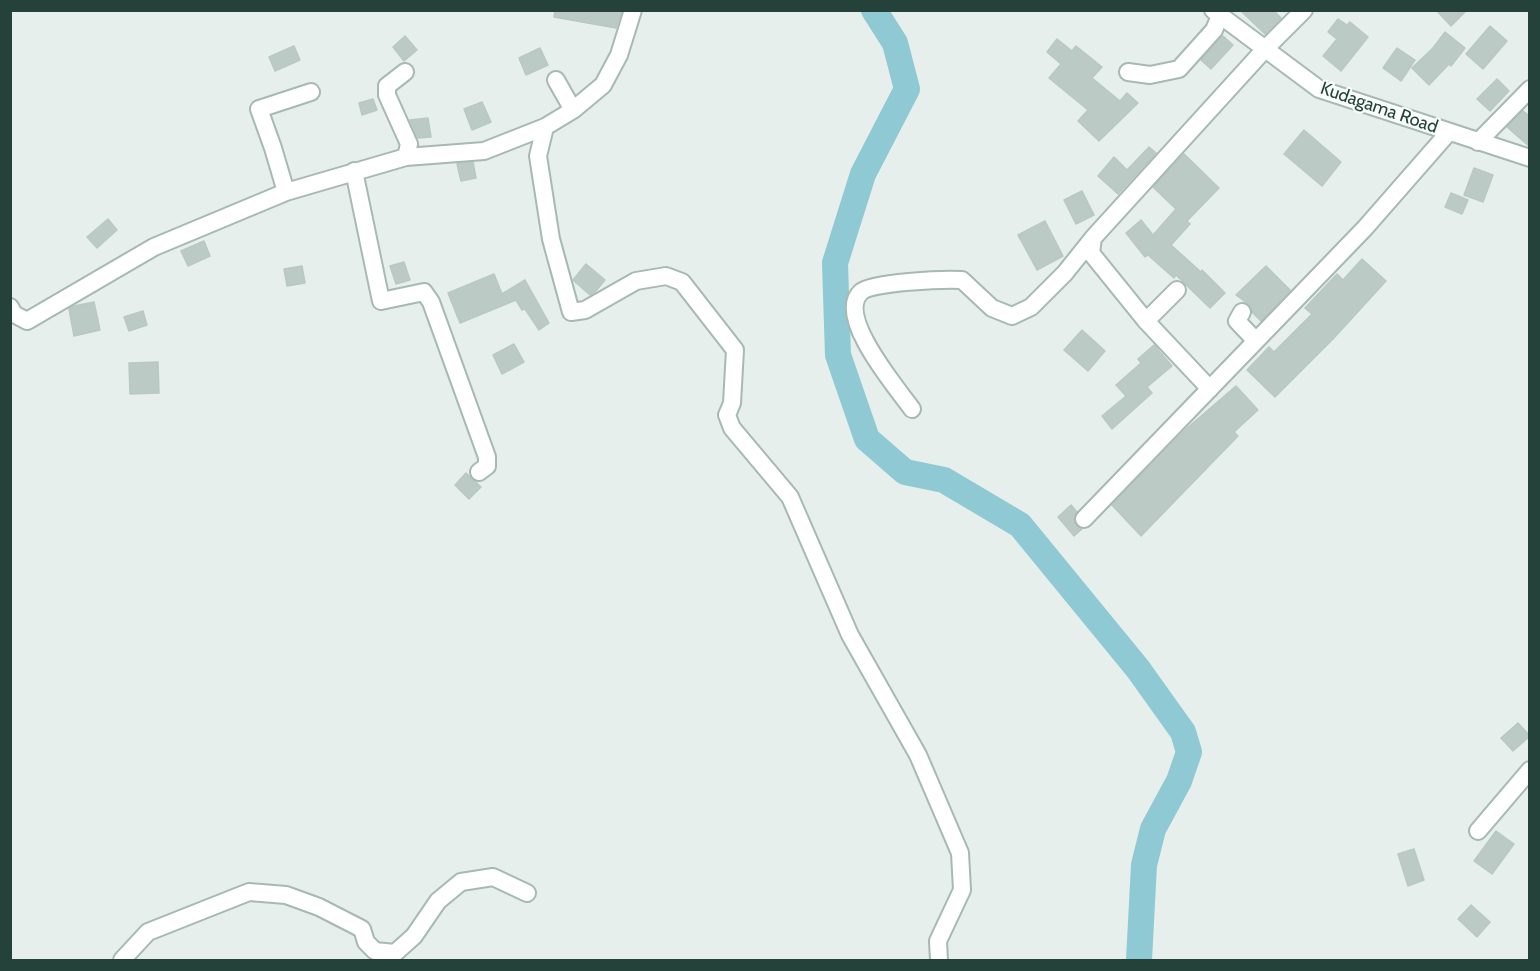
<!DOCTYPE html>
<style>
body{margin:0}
#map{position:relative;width:1540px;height:971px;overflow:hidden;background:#e6efeb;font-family:Cabin,sans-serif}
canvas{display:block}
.frame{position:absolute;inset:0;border:12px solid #24423a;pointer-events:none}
</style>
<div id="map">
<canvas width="1540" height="971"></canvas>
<div class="frame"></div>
</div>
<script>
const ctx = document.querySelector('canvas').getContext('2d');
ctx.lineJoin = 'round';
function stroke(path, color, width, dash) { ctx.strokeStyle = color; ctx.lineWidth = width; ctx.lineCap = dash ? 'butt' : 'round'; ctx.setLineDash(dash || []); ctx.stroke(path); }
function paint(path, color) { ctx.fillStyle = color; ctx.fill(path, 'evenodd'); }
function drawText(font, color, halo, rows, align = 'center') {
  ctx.font = font + ' Cabin,sans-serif'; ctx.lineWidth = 4.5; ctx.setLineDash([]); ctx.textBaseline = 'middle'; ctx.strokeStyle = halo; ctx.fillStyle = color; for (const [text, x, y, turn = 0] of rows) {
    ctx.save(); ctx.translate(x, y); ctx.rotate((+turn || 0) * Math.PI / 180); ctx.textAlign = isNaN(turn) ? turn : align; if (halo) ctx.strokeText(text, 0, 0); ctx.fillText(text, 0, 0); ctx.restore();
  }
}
const river = new Path2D(`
 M874,10L895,43L907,89L863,174L835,263L838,355L867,439L905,472L944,480L1020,525L1138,669L1183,732L1189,752L1179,781L1153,829L1144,865L1139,960`);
const building = new Path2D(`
 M555,10H622L616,28L554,17Z
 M1240,10H1273L1281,18L1265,34Z
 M1436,10H1467L1451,26Z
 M1338,19L1347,25L1350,22L1368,37L1341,71L1323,56L1337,39L1328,32Z
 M1490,26L1507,41L1483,69L1466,54Z
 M1445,32L1465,48L1451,66L1449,64L1429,85L1412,68L1433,48Z
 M405,36L417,50L404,61L393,47Z
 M1223,36L1233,45L1211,69L1201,60Z
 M1057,39L1072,51L1076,46L1102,67L1092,78L1120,101L1127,93L1138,103L1099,141L1078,121L1088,110L1049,78L1061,64L1047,52Z
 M294,46L300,60L275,71L269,57Z
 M540,48L548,65L526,75L519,58Z
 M1397,48L1415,60L1401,81L1383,68Z
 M1497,79L1509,91L1490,111L1477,99Z
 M373,99L377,110L362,115L359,103Z
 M482,102L491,122L472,130L464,109Z
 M1523,111L1530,116V147L1507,127Z
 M428,118L431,137L418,138L410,120Z
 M1304,130L1341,162L1322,186L1284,154Z
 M1149,147L1156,153L1118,194L1098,176L1114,157L1127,170Z
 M1184,154L1219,188L1187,221L1190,224L1171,245L1201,272L1202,270L1225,293L1210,308L1176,275L1174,278L1148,255L1145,257L1126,233L1141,220L1153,235L1176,209L1153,187Z
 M473,162L476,178L461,181L457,164Z
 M1474,168L1493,175L1483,202L1464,195Z
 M1082,191L1094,215L1076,224L1064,200Z
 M1451,193L1468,200L1462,214L1445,207Z
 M108,219L117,230L97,248L87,237Z
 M1045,221L1063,256L1037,270L1018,235Z
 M204,241L210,256L188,266L181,251Z
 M1362,259L1386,281L1333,339L1275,397L1247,370L1269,347L1274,352L1312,314L1305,308L1337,274L1343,280Z
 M404,262L410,280L396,284L390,266Z
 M586,264L605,280L595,292L590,295L573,280Z
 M302,266L305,283L287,286L284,269Z
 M1266,266L1290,290L1261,321L1252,312L1251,306L1236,295Z
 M494,274L502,294L525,280L549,323L539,330L525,309L522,310L516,300L460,323L448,293Z
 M94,302L100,330L74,336L69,309L74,306Z
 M143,311L147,325L129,331L124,317Z
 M1082,330L1105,351L1088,371L1064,350Z
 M514,344L524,362L502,374L493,355Z
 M1154,345L1172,366L1147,387L1152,393L1112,429L1102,416L1126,396L1116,385L1141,363L1138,359Z
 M158,362L159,393L130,394L129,363Z
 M1236,386L1258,410L1234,432L1238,436L1141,536L1112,505L1186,429Z
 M466,473L481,487L469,499L455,485Z
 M1071,505L1077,512L1074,517V522L1082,529L1074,536L1058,517Z
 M1518,723L1530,736L1513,751L1501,738Z
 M1496,831L1514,844L1492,874L1474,861Z
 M1414,849L1424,880L1408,886L1398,854Z
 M1471,905L1490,922L1477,937L1458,919Z`);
const minor = new Path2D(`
 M1213,10L1319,89L1530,158
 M405,72L387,86V95L409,144L406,157
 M1128,72L1150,75L1179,69L1214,30L1220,16
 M556,80L573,110
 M545,127L538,156L551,239L571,312L585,310L636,281L666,276L682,282L735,350L732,403L727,415L732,428L790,497L850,635L918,755L960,853L962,890L938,941L939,960
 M1478,142L1530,89
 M354,171L381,301L424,292L431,302L487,457V466L479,472
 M286,192L273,148L259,109L311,92
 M10,307L14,314L27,321L154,247L286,192L406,157L484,151L545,127L573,110L603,85L619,55L633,10
 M1242,312L1237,321L1256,341
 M1146,321L1177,290
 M1210,389L1146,321L1091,253L1093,238L1265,49L1304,10
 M912,409C897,388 835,316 861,292C872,282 944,279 962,280L992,308L1012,316L1031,307L1065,273L1093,238
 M1084,519L1365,228L1449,132
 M1478,831L1530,770
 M122,960L148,932L249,892L286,895L319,907L362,929L366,942L375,951L395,953L414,936L438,901L461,882L493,877L527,893`);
const streetNames = [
 ["Kudagama Road",1379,108,19]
];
stroke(river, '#8ec9d4', 26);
paint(building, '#bbcac4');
stroke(building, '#b8c9c2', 1.5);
stroke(minor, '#a8b8b2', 20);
stroke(minor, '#fff', 16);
drawText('18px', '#24423a', '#f7fbf9', streetNames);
</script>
